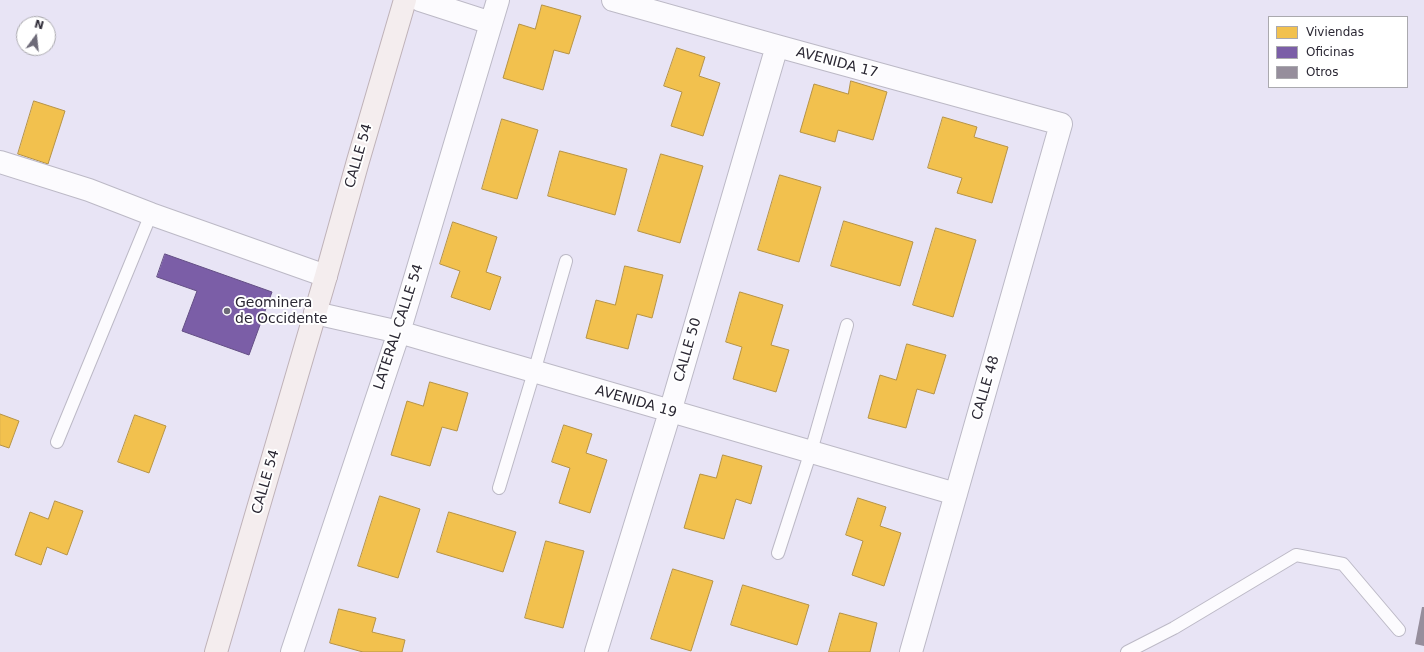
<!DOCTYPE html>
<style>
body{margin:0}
#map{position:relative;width:1424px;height:652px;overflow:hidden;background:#e8e4f5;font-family:"DejaVu Sans",sans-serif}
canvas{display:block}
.legend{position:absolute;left:1268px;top:16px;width:140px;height:72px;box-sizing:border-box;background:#fff;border:1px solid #aaa9ae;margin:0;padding:5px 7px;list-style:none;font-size:12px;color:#2b2834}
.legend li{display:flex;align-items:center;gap:8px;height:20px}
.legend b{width:20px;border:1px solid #aaa9ae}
.north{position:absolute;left:16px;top:16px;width:40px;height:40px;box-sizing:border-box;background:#fff;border:1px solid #aaa9ae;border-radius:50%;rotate:15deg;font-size:11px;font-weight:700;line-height:16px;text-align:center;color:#2b2834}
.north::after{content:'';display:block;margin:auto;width:14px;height:18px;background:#6d6a78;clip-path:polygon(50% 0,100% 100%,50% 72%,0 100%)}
</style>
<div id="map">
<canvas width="1424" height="652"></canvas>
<ul class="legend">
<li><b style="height:11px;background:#f2c14e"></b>Viviendas</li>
<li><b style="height:11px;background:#7b5ea7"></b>Oficinas</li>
<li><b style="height:11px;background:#968e9c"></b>Otros</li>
</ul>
<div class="north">N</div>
</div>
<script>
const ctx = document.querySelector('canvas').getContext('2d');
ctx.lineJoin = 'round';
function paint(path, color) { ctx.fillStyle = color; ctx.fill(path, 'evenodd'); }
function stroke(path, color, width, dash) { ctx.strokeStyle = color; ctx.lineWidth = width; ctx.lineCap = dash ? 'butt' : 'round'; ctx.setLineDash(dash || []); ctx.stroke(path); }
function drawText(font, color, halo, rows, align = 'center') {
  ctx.font = font + ' "DejaVu Sans",sans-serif'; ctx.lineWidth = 4; ctx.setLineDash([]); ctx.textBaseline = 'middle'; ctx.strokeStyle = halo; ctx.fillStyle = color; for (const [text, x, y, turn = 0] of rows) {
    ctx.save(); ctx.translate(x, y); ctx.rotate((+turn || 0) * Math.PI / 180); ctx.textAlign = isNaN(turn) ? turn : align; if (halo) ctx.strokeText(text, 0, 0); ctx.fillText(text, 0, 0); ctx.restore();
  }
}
const homes = new Path2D(`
 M542,5L581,16L569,54L554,50L543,90L503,78L519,24L535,29Z
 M677,48L705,57L699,76L720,83L703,136L671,126L682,92L664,86Z
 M851,81L887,92L873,140L838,130L835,142L800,132L814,84L848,94Z
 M34,101L65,111L48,164L18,154Z
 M943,117L977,127L974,137L1008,147L992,203L957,193L962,178L928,168Z
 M502,119L538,130L517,199L482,189Z
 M560,151L627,169L615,215L548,196Z
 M661,154L703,166L680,243L638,231Z
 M780,175L821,187L799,262L758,250Z
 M844,221L913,242L900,286L831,266Z
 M453,222L497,237L486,272L501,277L490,310L451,297L460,271L440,264Z
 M936,228L976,240L953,317L913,305Z
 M625,266L663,275L652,318L637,314L628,349L586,338L596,300L615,305Z
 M740,292L783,305L771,345L789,350L776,392L733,379L742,347L726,342Z
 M907,344L946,355L934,394L917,389L906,428L868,418L880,375L896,380Z
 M430,382L468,393L457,431L442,427L430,466L391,455L407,401L423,406Z
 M0,414L19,421L9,448L0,445Z
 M135,415L166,426L149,473L118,462Z
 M564,425L592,434L586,453L607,460L590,513L559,503L570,468L552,462Z
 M723,455L762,466L751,504L736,499L724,539L684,528L700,474L716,478Z
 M380,496L420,509L398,578L358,566Z
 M858,498L886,507L880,526L901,533L884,586L852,575L863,541L846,535Z
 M55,501L83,511L67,555L47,547L41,565L15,555L30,512L48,519Z
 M449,512L516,532L503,572L437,552Z
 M546,541L584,551L563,628L525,618Z
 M673,569L713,581L691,651L651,639Z
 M743,585L809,605L797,645L731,625Z
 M339,609L376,618L372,632L405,640L402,652H363L330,643Z
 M840,613L877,623L870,652H829Z`);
const offices = new Path2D(`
 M165,254L272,292L249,355L182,331L197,291L157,277Z`);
const building = new Path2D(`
 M1422,607H1424V646L1415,644Z`);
const lane = new Path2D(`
 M57,442L151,214
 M499,488L534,372L566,261
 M778,553L811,451L847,325
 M1127,652L1174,628L1296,555L1343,564L1399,630`);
const street = new Path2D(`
 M420,0L491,23
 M613,0L777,46L1061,124L911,652
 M0,162L89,190L151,214L326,276
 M315,313L399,332L956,494
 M292,652L399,332L498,0
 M596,652L670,412L777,46`);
const primary = new Path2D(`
 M216,652L326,276L358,161L405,0`);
const markers = [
 [227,311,4,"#6d6a78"]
];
const streetNames = [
 ["AVENIDA 17",837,63,15],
 ["CALLE 54",359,156,-74],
 ["LATERAL CALLE 54",399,327,-72],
 ["CALLE 50",688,350,-74],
 ["CALLE 48",986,388,-74],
 ["AVENIDA 19",636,402,16],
 ["CALLE 54",266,482,-74]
];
const poiNames = [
 ["Geominera",235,303],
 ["de Occidente",235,319]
];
paint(homes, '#f2c14e');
stroke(homes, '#b69346', 1);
paint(offices, '#7b5ea7');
stroke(offices, '#634e84', 1);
paint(building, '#968e9c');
stroke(lane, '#bcb9c6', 14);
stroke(street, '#bcb9c6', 24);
stroke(primary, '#bfb2b8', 24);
stroke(lane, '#fcfbfe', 12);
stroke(street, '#fcfbfe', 22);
stroke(primary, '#f4edee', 22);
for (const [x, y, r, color] of markers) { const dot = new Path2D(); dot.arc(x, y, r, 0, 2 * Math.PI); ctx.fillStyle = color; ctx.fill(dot); stroke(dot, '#fff', 1.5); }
drawText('14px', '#2b2834', '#fff', streetNames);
drawText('14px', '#2b2834', '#fff', poiNames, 'left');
</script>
